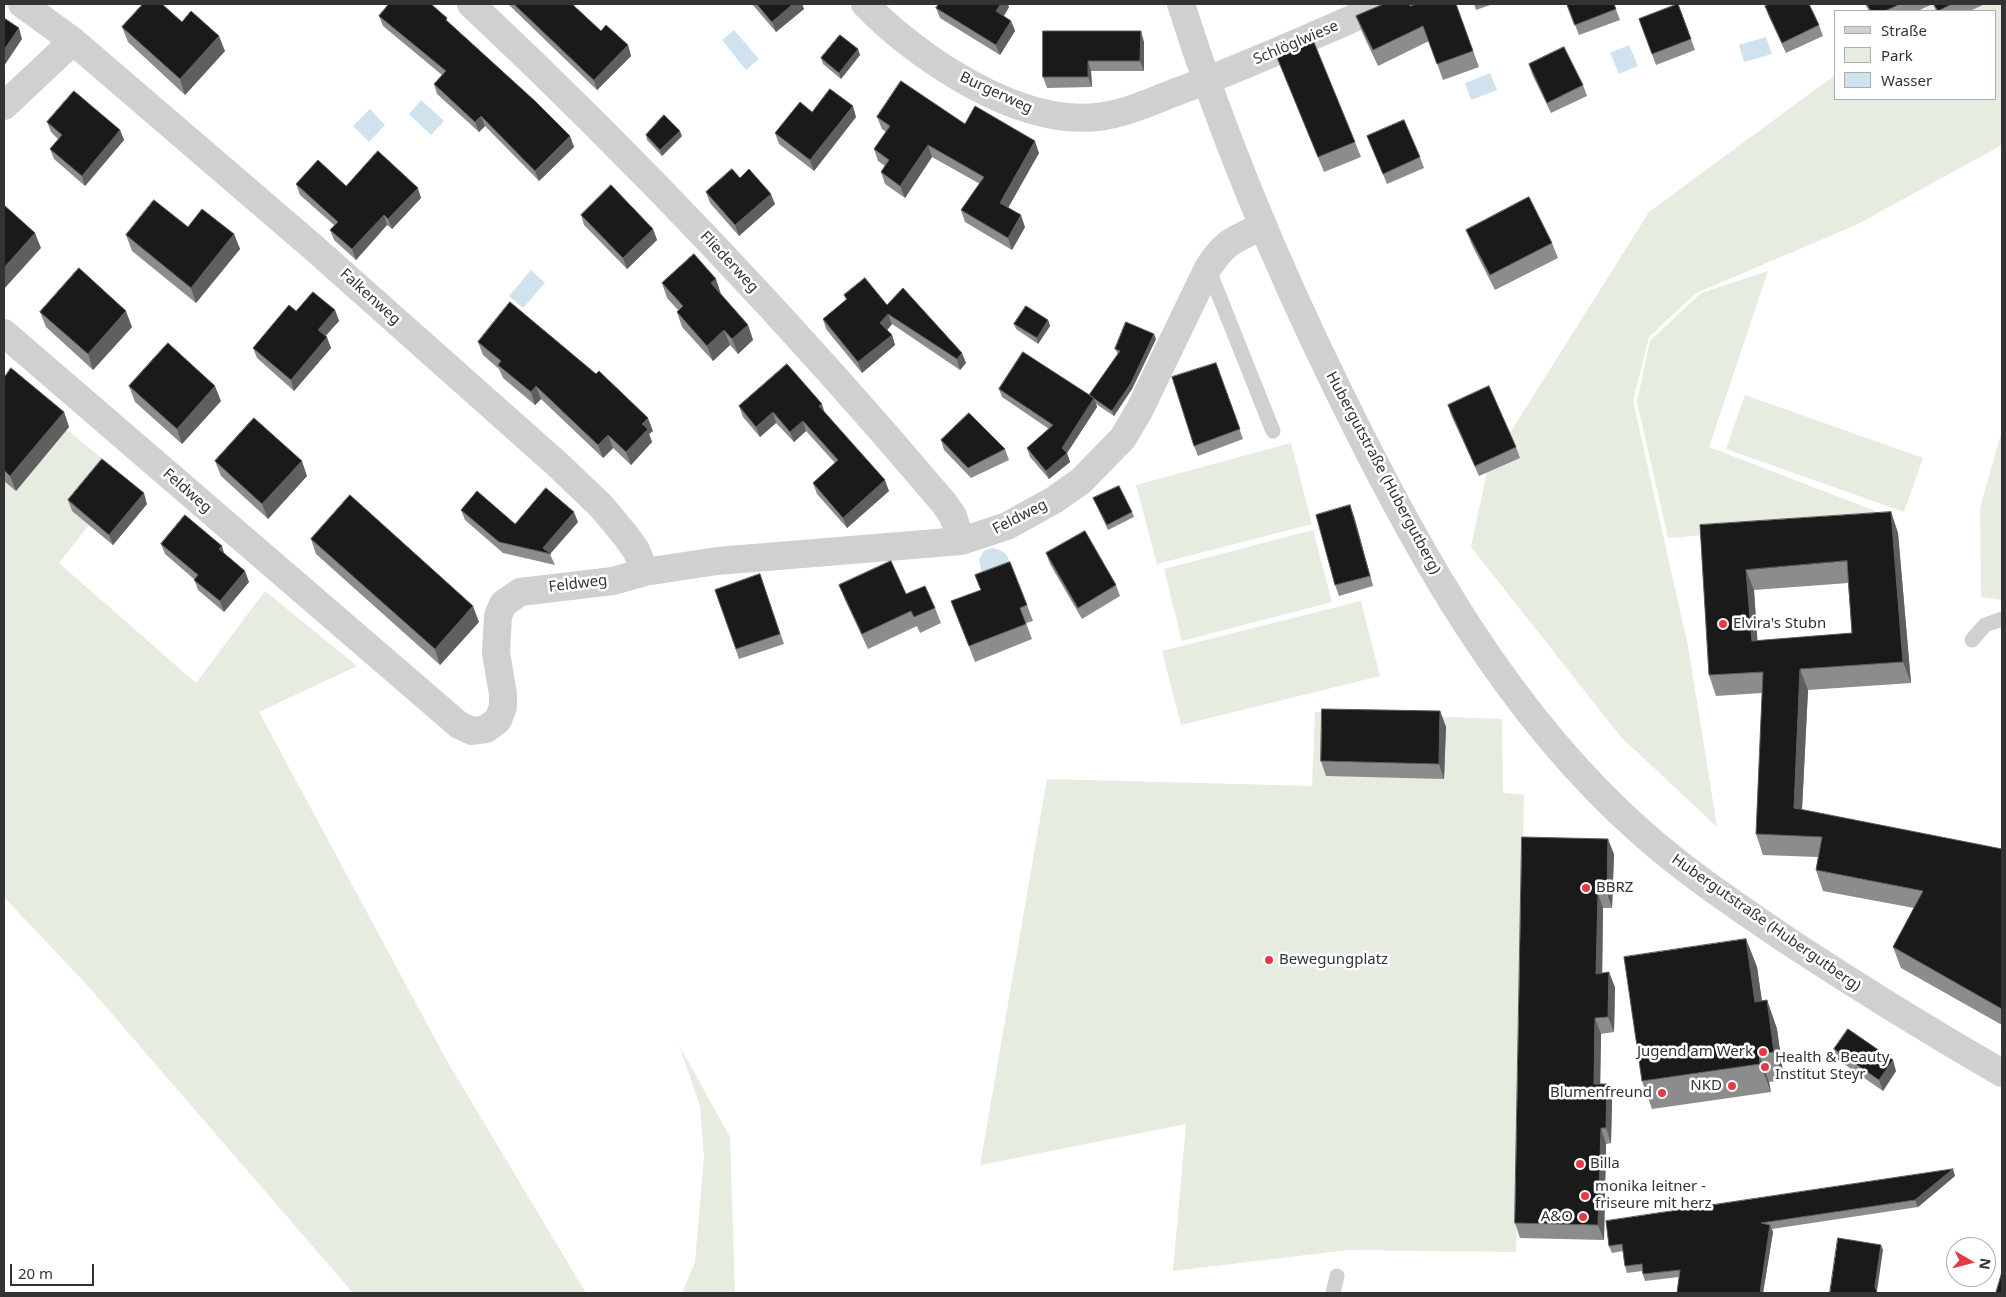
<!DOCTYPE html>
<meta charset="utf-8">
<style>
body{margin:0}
#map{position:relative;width:2006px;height:1297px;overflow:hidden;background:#fff;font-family:"Noto Sans",sans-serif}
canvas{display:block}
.frame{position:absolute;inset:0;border:5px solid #333;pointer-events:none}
.legend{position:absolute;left:1834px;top:10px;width:162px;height:90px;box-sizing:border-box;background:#fff;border:1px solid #adadad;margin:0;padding:6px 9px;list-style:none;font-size:15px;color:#333}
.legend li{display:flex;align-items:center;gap:10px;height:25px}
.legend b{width:25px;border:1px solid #adadad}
.north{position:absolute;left:1946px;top:1237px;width:50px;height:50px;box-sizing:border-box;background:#fff;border:1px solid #adadad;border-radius:50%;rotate:98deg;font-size:14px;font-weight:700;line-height:20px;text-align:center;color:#333}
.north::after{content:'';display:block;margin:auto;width:18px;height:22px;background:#e63946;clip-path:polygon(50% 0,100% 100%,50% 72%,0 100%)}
.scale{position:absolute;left:10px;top:1264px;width:84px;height:22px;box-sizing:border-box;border:2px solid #333;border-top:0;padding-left:6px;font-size:15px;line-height:18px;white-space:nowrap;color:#333;-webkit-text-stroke:4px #fff;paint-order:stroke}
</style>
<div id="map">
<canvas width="2006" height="1297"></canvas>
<div class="frame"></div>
<ul class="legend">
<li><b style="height:6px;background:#d0d0d0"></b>Straße</li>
<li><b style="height:14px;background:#e6ecdf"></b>Park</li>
<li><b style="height:14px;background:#cfe2ee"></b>Wasser</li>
</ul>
<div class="north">N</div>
<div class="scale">20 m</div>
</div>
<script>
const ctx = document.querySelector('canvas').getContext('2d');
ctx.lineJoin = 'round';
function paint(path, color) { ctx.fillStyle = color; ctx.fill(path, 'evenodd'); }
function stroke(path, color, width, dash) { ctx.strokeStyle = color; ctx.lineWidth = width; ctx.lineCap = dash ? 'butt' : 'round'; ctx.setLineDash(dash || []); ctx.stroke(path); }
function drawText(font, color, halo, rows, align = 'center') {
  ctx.font = font + ' "Noto Sans",sans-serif'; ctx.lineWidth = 5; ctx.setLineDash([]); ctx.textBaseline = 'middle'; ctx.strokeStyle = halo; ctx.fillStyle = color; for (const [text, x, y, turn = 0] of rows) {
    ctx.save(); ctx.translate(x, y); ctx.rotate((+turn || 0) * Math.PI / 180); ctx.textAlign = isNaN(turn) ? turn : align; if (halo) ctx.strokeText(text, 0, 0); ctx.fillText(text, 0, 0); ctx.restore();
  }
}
const green = new Path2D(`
 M1932,4H2002V145L1856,225L1696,293L1649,337L1633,401L1688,646L1717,827L1621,737L1471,547L1488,468L1649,212L1835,75V99H1995V11H1922Z
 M1768,271L1709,447L1896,519L1668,538L1637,402L1650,341L1701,293Z
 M4,378L126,478L59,563L196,683L265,591L357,666L259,712L447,1061L586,1293H353L87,985L4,897Z
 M1745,395L1923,458L1904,512L1726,449Z
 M2002,430V600L1981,597L1980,508Z
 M1291,443L1312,524L1157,564L1136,485Z
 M1313,530L1332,602L1182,641L1164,569Z
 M1361,601L1380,676L1181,725L1162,651Z
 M1315,712L1502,719L1503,793L1524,795L1516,1252L1348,1250L1173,1271L1186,1124L980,1165L1047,779L1312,786Z
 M679,1045L730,1137L735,1293H682L695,1262L704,1157L700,1106Z`);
const water = new Path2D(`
 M734,30L759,59L746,70L722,40Z
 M1766,37L1772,54L1744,62L1739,45Z
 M1629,45L1638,66L1619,74L1610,53Z
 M1490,73L1497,90L1471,100L1465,83Z
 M421,100L444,121L431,135L409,114Z
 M370,109L385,125L369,142L353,126Z
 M531,270L545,283L523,308L509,296Z
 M992,548C1006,550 1011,557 1009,571L982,574L979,559L984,551Z`);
const service = new Path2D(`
 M1208,268L1273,431
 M1972,640L1985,625L2002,619
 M1333,1293L1337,1276`);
const minor = new Path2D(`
 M22,4L73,41L314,248L557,464L601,506L626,536L636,550L645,572
 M471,4C638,161 796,328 944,503L953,516L961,541
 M865,4C917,58 1018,126 1097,117C1124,114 1151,102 1176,92C1247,66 1317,34 1386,4
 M4,106L73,41
 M4,333L459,725L472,731L486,729L498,720L503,707V694L496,653L498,616L503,604L520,592L613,581L645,572L717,561L961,541L1007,526L1054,500L1081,481L1123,438L1140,409L1208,268C1225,241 1234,240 1262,226`);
const tertiary = new Path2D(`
 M1181,4C1223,137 1277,266 1339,392C1417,552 1507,714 1642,833C1687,873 1738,907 1788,941C1858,987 1929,1031 2002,1073`);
const wall = new Path2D(`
 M508,4H572L601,31L628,45L631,56L597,90Z
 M752,4H802L804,9L776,32Z
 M1456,4L1479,67L1443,80L1429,41L1378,66L1362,32L1356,16L1410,6Z
 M1474,4H1493L1476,10Z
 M1567,4H1614L1620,20L1579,35Z
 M1678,4L1695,50L1656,65L1639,19Z
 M1865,4H1985L1970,11H1936L1933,4L1918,11H1869Z
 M1765,6L1819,25L1823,36L1786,53L1769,17Z
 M1009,7L1004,16L1011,21L1015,31L1000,55L940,18L936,8Z
 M379,16L449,23L570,136L574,147L539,181L485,126L479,132L437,94L434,84L442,75L383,26Z
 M182,22L225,51L185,95L128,42L122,27Z
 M1043,31L1144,42V71H1091L1092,87L1047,88L1043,77Z
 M858,49L860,55L841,79L823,64L821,58Z
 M1276,55L1355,142L1361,157L1324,172Z
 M1529,64L1583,85L1587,96L1551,113L1532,74Z
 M812,112L856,117L814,171L779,144L775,133Z
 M877,117L965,124L1039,153L1008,208L1025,227L1012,250L965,222L961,210L980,184L932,157L905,198L885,184L881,172L885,166L878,161L874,149L886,132L882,129Z
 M47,122L120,130L124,140L85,186L54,159L50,149L58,139L51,132Z
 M646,135L682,136L662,156L647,140Z
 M1367,136L1420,157L1424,168L1387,184Z
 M740,178L775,204L739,236L710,203L706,192Z
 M296,184L346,186L421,198L392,229L387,225L356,260L334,240L330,230L334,225L300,195Z
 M581,215L653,229L657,240L627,269L584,225Z
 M188,227L234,234L240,249L196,303L132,251L126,235Z
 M1466,230L1552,243L1558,258L1495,290L1472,245Z
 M662,283L721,294L748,325L753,340L738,354L730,345L713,361L682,327L677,312L678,310L667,298Z
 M844,295L887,305L966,363L960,370L892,324L887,330L892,335L895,345L862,373L826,329L823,319L846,300Z
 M335,310L339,321L325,336L331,348L294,391L257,358L253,348L296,311Z
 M40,312L132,327L93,370L46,327Z
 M1048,320L1050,326L1038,344L1016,329L1014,324Z
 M1156,339L1132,389L1114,416L1096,404L1097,407L1067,453L1070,462L1049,479L1030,457L1027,448L1049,429L1002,397L999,389L1089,395L1118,354L1115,349Z
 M478,342L653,431L649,434L652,442L631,465L613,448L603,458L541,399L535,405L503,378L499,369L483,355Z
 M1216,363L1243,439L1198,456L1194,446Z
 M4,378L64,412L69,427L16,491L4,481Z
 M129,386L221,401L182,444L135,402Z
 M1448,405L1516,447L1520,458L1479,476L1451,415Z
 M739,406L825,412L889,491L847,528L817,494L813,483L835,463L806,431L794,442L776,423L760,437L743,417Z
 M941,440L1005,449L1009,460L971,478L944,450Z
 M215,461L307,476L268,519L221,476Z
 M1093,498L1132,512L1134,517L1108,530Z
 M68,500L147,504L113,545L72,511Z
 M461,510L515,524L578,522L550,554L555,565L503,553L465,520Z
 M1891,512L1898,533L1911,683L1808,690L1802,810L2002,849V1025L1901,968L1893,947L1914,908L1823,891L1816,870L1818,857L1763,855L1756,834L1762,693L1716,696L1709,675L1700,525ZM1848,583L1852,633L1757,641L1754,590Z
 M1354,516L1373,586L1339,596L1335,585Z
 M311,539L479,622L440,665L316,554Z
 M161,544L225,554L249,582L224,612L198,590L194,579L165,554Z
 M1046,553L1116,585L1120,596L1082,619L1050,564Z
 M760,574L784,644L739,659L715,590Z
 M975,575L1027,605L1033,621L1026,623L1032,639L975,662L951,601L981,590Z
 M839,585L906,594L935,608L941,623L920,633L917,626L868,649L845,600Z
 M1440,711L1446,727L1444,779L1326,776L1321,761Z
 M1522,837L1614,854L1612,908H1603L1602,973L1615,987L1614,1032L1601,1034L1600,1084L1612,1099L1611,1143L1606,1144L1604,1240L1520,1238L1515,1223Z
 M1746,939L1757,967L1762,1001L1767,1000L1777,1029L1784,1080L1769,1082L1771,1092L1652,1109L1642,1081Z
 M1834,1049L1896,1071L1883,1091L1838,1060Z
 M1955,1176L1918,1207L1772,1229L1773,1232L1763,1293H1677L1679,1277L1645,1281L1642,1271L1627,1273L1625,1266L1623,1251L1612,1253L1609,1246Z`);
const shadedWall = new Path2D(`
 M793,4H802L804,9L776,32L772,22Z
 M1001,4H1008L1009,7L1000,22L996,11Z
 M1011,21L1015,31L1000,55L996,45Z
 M19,28L22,39L4,66V50Z
 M1141,31L1144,42V71L1140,61Z
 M219,36L225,51L185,95L180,79Z
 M628,45L631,56L597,90L594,80Z
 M858,49L860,55L841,79L839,73Z
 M1088,61L1091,71L1092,87L1088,77Z
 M853,106L856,117L814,171L810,160Z
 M481,116L485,126L479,132L475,122Z
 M120,130L124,140L85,186L82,176Z
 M680,131L682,136L662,156L660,150Z
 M570,136L574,147L539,181L535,171Z
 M1035,141L1039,153L1004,215L1000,203Z
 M928,145L932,157L905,198L900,186Z
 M418,188L421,198L392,229L388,219Z
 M771,194L775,204L739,236L735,225Z
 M384,215L387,225L356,260L352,249Z
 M1021,215L1025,227L1012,250L1008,238Z
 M653,229L657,240L627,269L623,258Z
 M35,233L41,248L4,289V268Z
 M234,234L240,249L196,303L191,288Z
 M716,279L721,294L711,283Z
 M335,310L339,321L322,340L318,330Z
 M126,311L132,327L93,370L88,354Z
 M888,314L892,324L884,334L880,323Z
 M1048,320L1050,326L1038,344L1037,338Z
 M748,325L753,340L738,354L732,339Z
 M724,330L730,345L713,361L707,346Z
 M1154,334L1156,339L1132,389L1114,416L1112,411Z
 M892,335L895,345L862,373L858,362Z
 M327,337L331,348L294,391L291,380Z
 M962,353L966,363L960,370L957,359Z
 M215,386L221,401L182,444L177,429Z
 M536,386L541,399L535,405L531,392Z
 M1094,398L1097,407L1067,453L1070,462L1049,479L1046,471Z
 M822,404L825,414L819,406Z
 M64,412L69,427L16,491L10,476Z
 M773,412L776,423L760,437L756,427Z
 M648,418L653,431L649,434L652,442L631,465L626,452L642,424Z
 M803,421L806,431L794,442L790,432Z
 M608,435L613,448L603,458L598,445Z
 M302,461L307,476L268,519L262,504Z
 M885,480L889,491L847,528L843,518Z
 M144,493L147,504L113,545L109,535Z
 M1350,505L1354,516L1373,586L1370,576Z
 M574,512L578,522L550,554L543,548Z
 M1891,512L1898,533L1911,683L1903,662Z
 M222,546L225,556L219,549Z
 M1746,570L1754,590L1759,662L1752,641Z
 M245,571L249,582L224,612L220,601Z
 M473,606L479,622L440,665L435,649Z
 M1800,669L1808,690L1801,829L1794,808Z
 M1440,711L1446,727L1444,779L1439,764Z
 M1608,839L1614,854L1612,908L1607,893Z
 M1598,893L1603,908L1602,989L1596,974Z
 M1746,939L1757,967L1766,1030L1755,1002Z
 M1609,972L1615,987L1614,1032L1608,1017Z
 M1767,1000L1777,1029L1784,1080L1774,1052Z
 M1595,1018L1601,1034L1600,1099L1594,1084Z
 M1759,1054L1769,1082L1771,1092L1760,1064Z
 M1893,1060L1896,1071L1883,1091L1879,1080Z
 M1607,1084L1612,1099L1611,1143L1606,1128Z
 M1601,1128L1606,1144L1604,1240L1598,1225Z
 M1953,1169L1955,1176L1918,1207L1915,1200Z
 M1770,1225L1773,1232L1763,1293H1760Z
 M1881,1245L1883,1250L1877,1291L1878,1293H1877L1875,1286Z`);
const building = new Path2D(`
 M143,4H162L182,22L191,11L219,36L180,79L122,27Z
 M389,4H431L447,18L446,20L535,101L570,136L535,171L481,116L475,122L434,84L446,71L379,16Z
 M514,4H572L601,31L606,25L628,45L594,80Z
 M757,4H793L772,22Z
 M939,4H1001L996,11L1011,21L996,45L936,8Z
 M1384,4H1409L1410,6L1417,4H1456L1473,51L1437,64L1423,26L1373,50L1356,16Z
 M1567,4H1614L1616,9L1575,25Z
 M1678,4L1691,39L1652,54L1639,19Z
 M1770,4H1809L1819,25L1782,43L1765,6Z
 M1867,4H1900L1885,11H1871Z
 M1934,4H1952L1938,11Z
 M4,18L19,28L4,50Z
 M1043,31H1141L1140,61H1088V77H1043Z
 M840,35L858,49L839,73L821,58Z
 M1313,40L1355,142L1318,157L1276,55Z
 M1564,47L1583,85L1547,103L1529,64Z
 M901,81L965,124L975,106L1035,141L1000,203L1021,215L1008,238L961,210L984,177L928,145L900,186L881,172L889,160L874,149L890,126L877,117Z
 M830,89L853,106L810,160L775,133L800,102L812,112Z
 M74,91L120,130L82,176L50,149L62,135L47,122Z
 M664,115L680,131L660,150L646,135Z
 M1404,120L1420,157L1383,174L1367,136Z
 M378,151L418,188L388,219L384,215L352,249L330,230L338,222L296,184L318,160L346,186Z
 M732,169L740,178L749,169L771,194L735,225L706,192Z
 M611,185L653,229L623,258L581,215Z
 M1529,197L1552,243L1490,275L1466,230Z
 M154,200L188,227L202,209L234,234L191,288L126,235Z
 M4,205L35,233L4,268Z
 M694,254L716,279L711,283L748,325L732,339L724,330L707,346L677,312L683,306L662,283Z
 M79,268L126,311L88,354L40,312Z
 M865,278L887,305L903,288L962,353L957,359L888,314L880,323L892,335L858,362L823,319L847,299L844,295Z
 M313,292L335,310L318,330L327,337L291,380L253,348L289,305L296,311Z
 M510,302L596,374L599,371L648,418L642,424L648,429L626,452L608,435L598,445L536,386L531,392L498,365L501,361L478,342Z
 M1026,306L1048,320L1037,338L1014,324Z
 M1126,322L1154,334L1131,383L1112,411L1089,395L1120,351L1115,349Z
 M168,343L215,386L177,429L129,386Z
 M1023,352L1094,398L1062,448L1067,453L1046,471L1027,448L1053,425L999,389Z
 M1216,363L1240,429L1194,446L1172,377Z
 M787,364L822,404L819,406L885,480L843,518L813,483L838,460L803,421L790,432L773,412L756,427L739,406Z
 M11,368L64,412L10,476L4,470V378Z
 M1489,386L1516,447L1475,466L1448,405Z
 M969,413L1005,449L968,468L941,440Z
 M254,418L302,461L262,504L215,461Z
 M102,459L144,493L109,535L68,500Z
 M1119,486L1132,512L1107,525L1093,498Z
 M546,488L574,512L543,548L551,554L499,542L461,510L477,491L515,524Z
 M350,495L473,606L435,649L311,539Z
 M1350,505L1370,576L1335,585L1316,515Z
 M1891,512L1903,662L1800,669L1794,808L2002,849V1009L1893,947L1923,891L1816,870L1822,837L1756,834L1763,672L1709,675L1700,525ZM1847,561L1852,633L1752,641L1746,570Z
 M185,515L222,546L219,549L245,571L220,601L194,580L198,575L161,544Z
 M1085,531L1116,585L1078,608L1046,553Z
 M891,561L906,594L925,586L935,608L914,617L911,611L862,634L839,585Z
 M1010,562L1027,605L1020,608L1026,624L969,646L951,601L981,590L975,575Z
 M760,574L780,634L736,649L715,590Z
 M1322,709L1440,711L1439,764L1321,761Z
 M1522,837L1608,839L1607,893H1598L1596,974L1609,972L1608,1017L1595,1018L1594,1084H1607L1606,1128H1601L1598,1225L1515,1223Z
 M1746,939L1755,1002L1767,1000L1774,1052L1759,1054L1760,1064L1642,1081L1624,957Z
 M1848,1029L1893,1060L1879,1080L1834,1049Z
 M1953,1169L1915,1200L1761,1223L1770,1225L1760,1293H1677L1680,1270L1643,1274L1642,1264L1625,1266L1622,1244L1609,1246L1606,1221Z
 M1838,1238L1881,1245L1875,1286L1877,1293H1830Z
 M2002,1272V1293H1996Z`);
const markers = [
 [1723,624,5,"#e63946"],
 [1586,888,5,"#e63946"],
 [1269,960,5,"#e63946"],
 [1763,1052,5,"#e63946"],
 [1765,1067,5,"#e63946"],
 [1732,1086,5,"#e63946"],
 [1662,1093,5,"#e63946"],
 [1580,1164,5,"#e63946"],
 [1585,1196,5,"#e63946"],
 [1583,1217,5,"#e63946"]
];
const streetNames = [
 ["Schlöglwiese",1296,43,-23],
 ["Burgerweg",996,93,25],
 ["Fliederweg",729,262,47],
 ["Falkenweg",370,297,42],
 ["Hubergutstraße (Hubergutberg)",1383,473,62],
 ["Feldweg",187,491,41],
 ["Feldweg",1020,517,-27],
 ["Feldweg",578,584,-7],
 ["Hubergutstraße (Hubergutberg)",1766,923,35]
];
const poiNames = [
 ["Elvira's Stubn",1733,624],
 ["BBRZ",1596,888],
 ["Bewegungplatz",1279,960],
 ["Jugend am Werk",1753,1052,"right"],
 ["Health & Beauty",1775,1058],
 ["Institut Steyr",1775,1075],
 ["NKD",1722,1086,"right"],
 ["Blumenfreund",1652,1093,"right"],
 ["Billa",1590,1164],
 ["monika leitner -",1595,1187],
 ["friseure mit herz",1595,1204],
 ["A&O",1573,1217,"right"]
];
paint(green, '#e6ecdf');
paint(water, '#cfe2ee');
stroke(service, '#d0d0d0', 15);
stroke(minor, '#d0d0d0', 28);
stroke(tertiary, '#d0d0d0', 28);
paint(wall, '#8c8c8c');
paint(shadedWall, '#5f5f5f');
paint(building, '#1a1a1a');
stroke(building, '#5f5f5f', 1);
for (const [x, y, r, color] of markers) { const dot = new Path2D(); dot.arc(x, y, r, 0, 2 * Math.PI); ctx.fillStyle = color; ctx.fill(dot); stroke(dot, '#fff', 2); }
drawText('15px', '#333', '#fff', streetNames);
drawText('15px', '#333', '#fff', poiNames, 'left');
</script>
